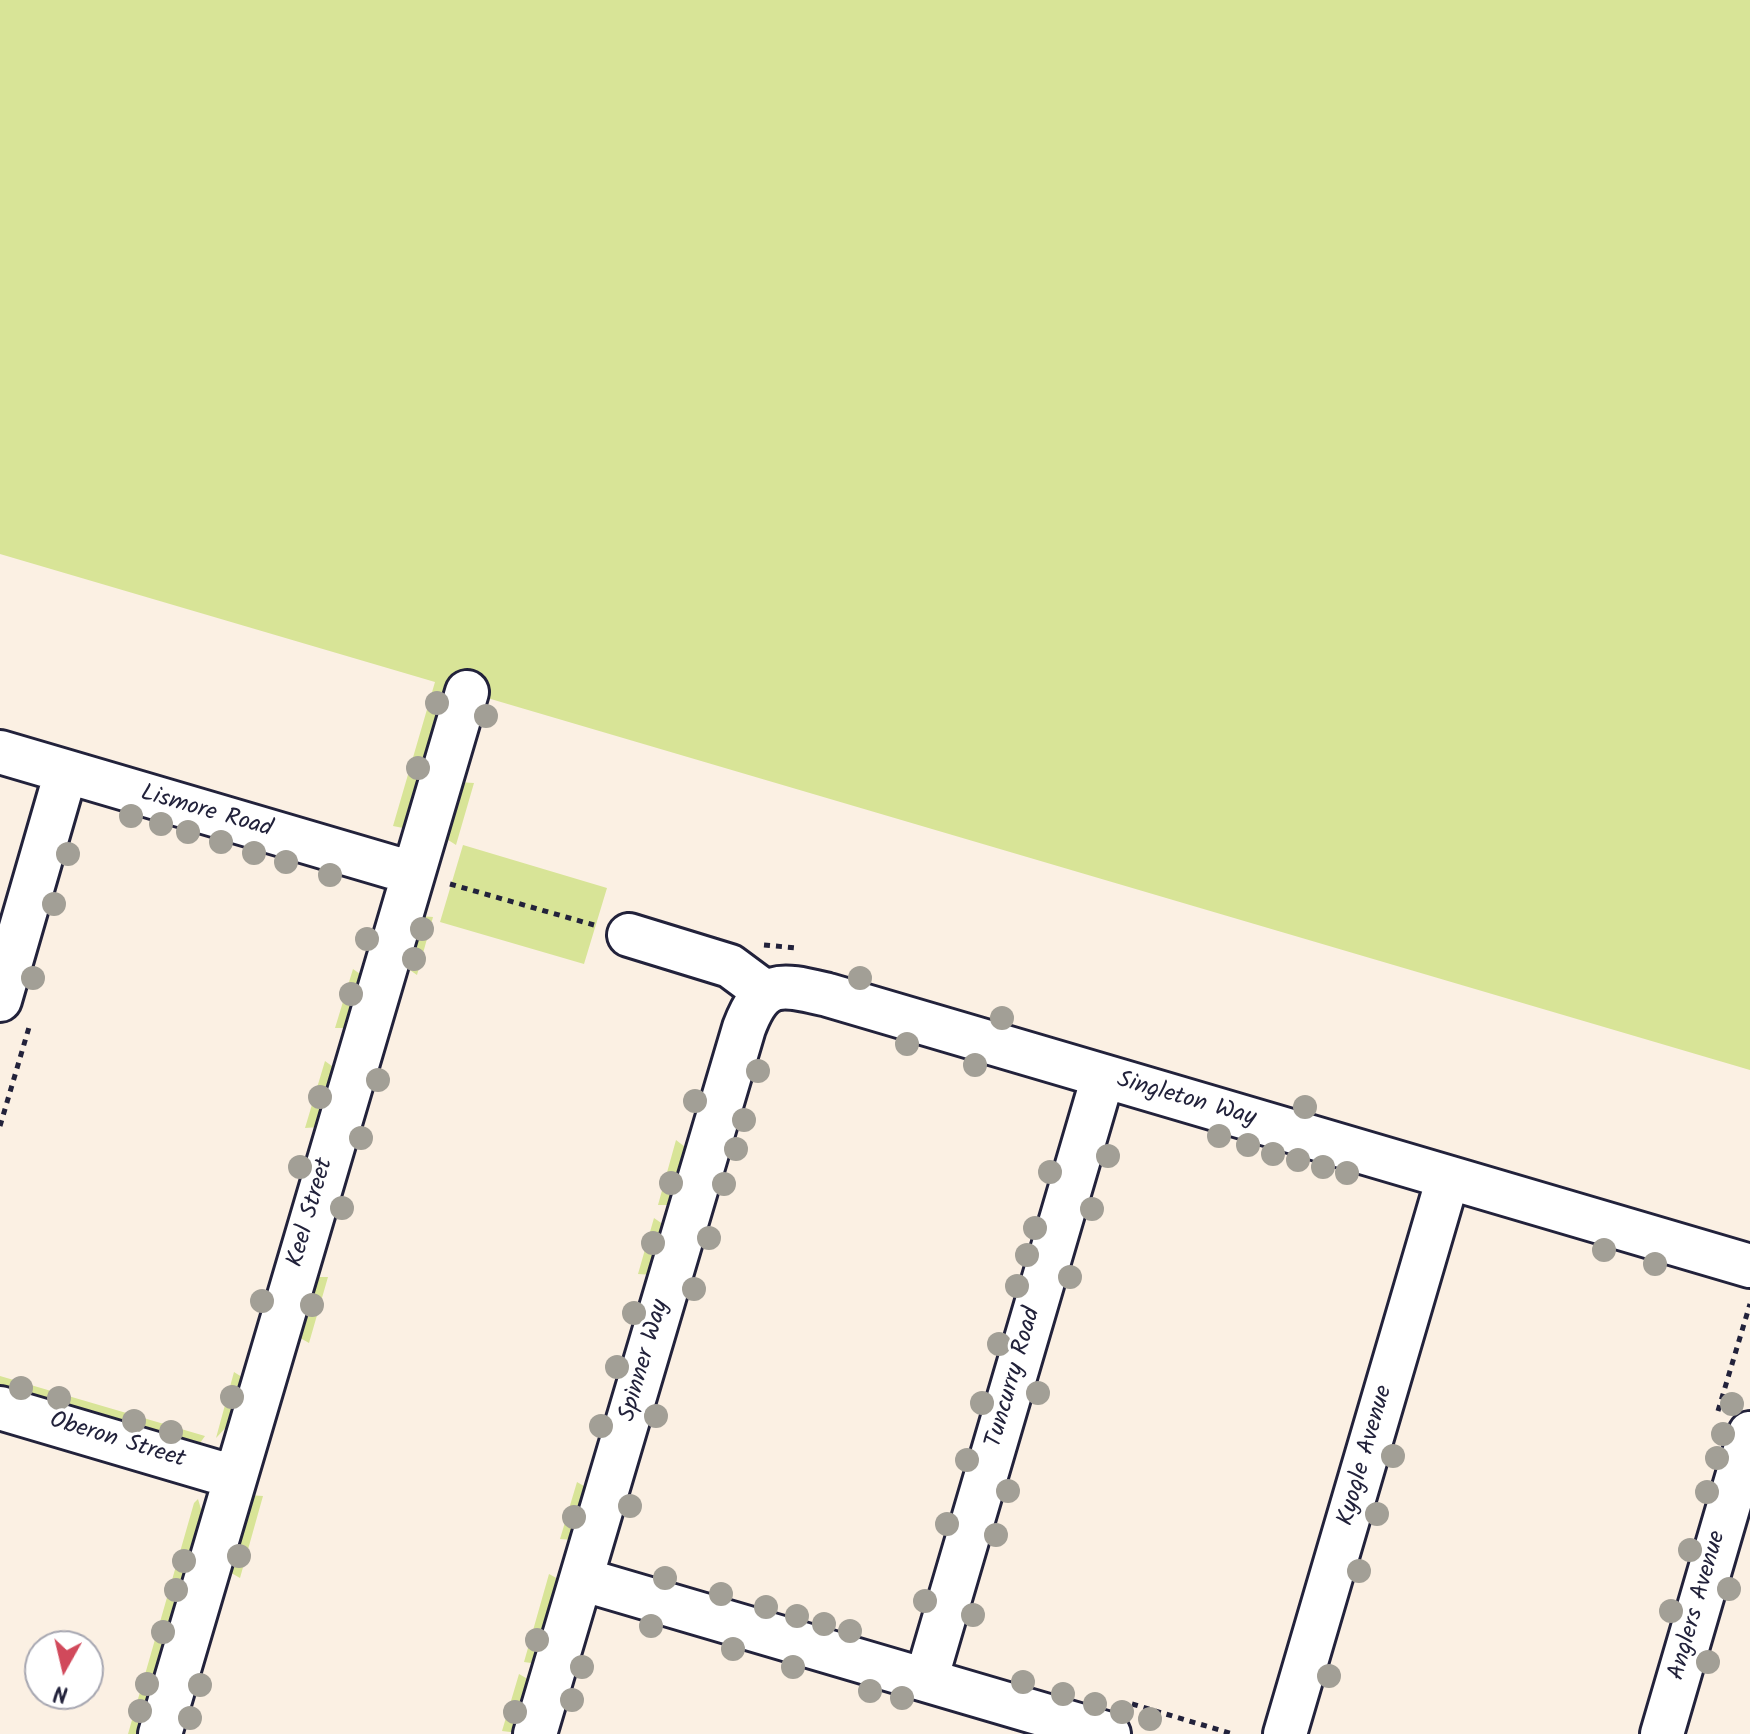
<!DOCTYPE html>
<style>
body{margin:0}
#map{position:relative;width:1750px;height:1734px;overflow:hidden;background:#fbf0e3;font-family:Kalam,sans-serif}
canvas{display:block}
.north{position:absolute;left:24px;top:1630px;width:80px;height:80px;box-sizing:border-box;background:#fff;border:2px solid #a7a7b1;border-radius:50%;rotate:188deg;font-size:22px;font-weight:700;line-height:32px;text-align:center;color:#22223b}
.north::after{content:'';display:block;margin:auto;width:28px;height:36px;background:#d1495b;clip-path:polygon(50% 0,100% 100%,50% 72%,0 100%)}
</style>
<div id="map">
<canvas width="1750" height="1734"></canvas>
<div class="north">N</div>
</div>
<script>
const ctx = document.querySelector('canvas').getContext('2d');
ctx.lineJoin = 'round';
function paint(path, color) { ctx.fillStyle = color; ctx.fill(path, 'evenodd'); }
function stroke(path, color, width, dash) { ctx.strokeStyle = color; ctx.lineWidth = width; ctx.lineCap = dash ? 'butt' : 'round'; ctx.setLineDash(dash || []); ctx.stroke(path); }
function drawText(font, color, halo, rows, align = 'center') {
  ctx.font = font + ' Kalam,sans-serif'; ctx.lineWidth = 6; ctx.setLineDash([]); ctx.textBaseline = 'middle'; ctx.strokeStyle = halo; ctx.fillStyle = color; for (const [text, x, y, turn = 0] of rows) {
    ctx.save(); ctx.translate(x, y); ctx.rotate((+turn || 0) * Math.PI / 180); ctx.textAlign = isNaN(turn) ? turn : align; if (halo) ctx.strokeText(text, 0, 0); ctx.fillText(text, 0, 0); ctx.restore();
  }
}
const green = new Path2D(`
 M0,0H1750V1070L450,687L408,820L403,828L393,826L435,682L0,554Z
 M458,782L474,783L456,845L442,836Z
 M463,845L607,888L584,964L440,922Z
 M419,916L433,917L417,975L404,966Z
 M353,969L363,976L348,1028H335Z
 M325,1061L336,1069L319,1127L305,1128Z
 M676,1140L689,1150L673,1205H658Z
 M654,1218L667,1227L653,1275L638,1274Z
 M313,1277H328L309,1343L295,1335Z
 M234,1372L245,1379L231,1422L216,1438Z
 M0,1376L205,1436L200,1443L192,1444L0,1388Z
 M577,1482L589,1489L574,1540L560,1539Z
 M248,1495L263,1496L240,1578L226,1570Z
 M198,1499L203,1516L141,1734H128L194,1503Z
 M549,1574L562,1581L538,1664L524,1662Z
 M519,1674L533,1682L518,1733L502,1731Z`);
const path = new Path2D(`
 M450,884L594,925
 M764,945L797,948
 M0,1126L30,1024
 M1718,1411L1750,1304
 M1132,1704L1233,1734`);
const minor = new Path2D(`
 M0,752L412,873
 M629,935L730,966L765,992
 M0,1000L66,772
 M0,1408L234,1477
 M581,1579L1109,1734
 M926,1680L1103,1077
 M160,1734L467,692
 M535,1734L744,1028C763,978 781,984 828,995L1750,1266
 M1285,1734L1448,1178
 M1662,1734L1750,1433`);
const trees = [
 [437,703],
 [486,716],
 [418,768],
 [131,816],
 [161,824],
 [188,832],
 [221,842],
 [254,853],
 [68,854],
 [286,862],
 [330,875],
 [54,904],
 [422,929],
 [367,939],
 [414,959],
 [33,978],
 [860,978],
 [351,994],
 [1002,1018],
 [907,1044],
 [975,1065],
 [758,1071],
 [378,1080],
 [320,1097],
 [695,1101],
 [1305,1107],
 [744,1120],
 [1219,1136],
 [361,1138],
 [1248,1145],
 [736,1149],
 [1273,1154],
 [1108,1156],
 [1298,1160],
 [300,1167],
 [1323,1167],
 [1050,1172],
 [1347,1173],
 [671,1183],
 [724,1184],
 [342,1208],
 [1092,1209],
 [1035,1228],
 [709,1238],
 [653,1243],
 [1604,1250],
 [1027,1255],
 [1655,1264],
 [1070,1277],
 [1017,1286],
 [694,1289],
 [262,1301],
 [312,1305],
 [634,1313],
 [999,1344],
 [617,1367],
 [21,1388],
 [1038,1393],
 [232,1397],
 [59,1398],
 [982,1403],
 [1732,1404],
 [656,1416],
 [134,1421],
 [601,1426],
 [171,1432],
 [1723,1434],
 [1393,1456],
 [1717,1458],
 [967,1460],
 [1008,1491],
 [1707,1492],
 [630,1506],
 [1377,1514],
 [574,1517],
 [947,1524],
 [996,1535],
 [1690,1550],
 [239,1556],
 [184,1561],
 [1359,1571],
 [665,1578],
 [1729,1589],
 [176,1590],
 [721,1594],
 [925,1601],
 [766,1607],
 [1671,1611],
 [973,1615],
 [797,1616],
 [824,1624],
 [651,1626],
 [850,1631],
 [163,1632],
 [537,1640],
 [733,1649],
 [1708,1662],
 [582,1667],
 [793,1667],
 [1329,1676],
 [1023,1682],
 [147,1684],
 [200,1685],
 [870,1691],
 [1063,1694],
 [902,1698],
 [572,1700],
 [1095,1704],
 [140,1711],
 [515,1712],
 [1122,1712],
 [190,1718],
 [1150,1719]
];
const streetNames = [
 ["Lismore Road",206,813,16],
 ["Singleton Way",1186,1101,16],
 ["Keel Street",312,1213,-74],
 ["Spinner Way",646,1361,-74],
 ["Tuncurry Road",1015,1378,-74],
 ["Oberon Street",117,1442,17],
 ["Kyogle Avenue",1367,1456,-74],
 ["Anglers Avenue",1699,1606,-74]
];
paint(green, '#d8e497');
stroke(minor, '#22223b', 48);
stroke(path, '#22223b', 5, [6, 6]);
stroke(minor, '#fff', 42);
ctx.fillStyle = '#a29f96';
for (const [x, y] of trees) { ctx.beginPath(); ctx.arc(x, y, 12, 0, 2 * Math.PI); ctx.fill(); }
drawText('24px', '#22223b', '#fff', streetNames);
</script>
